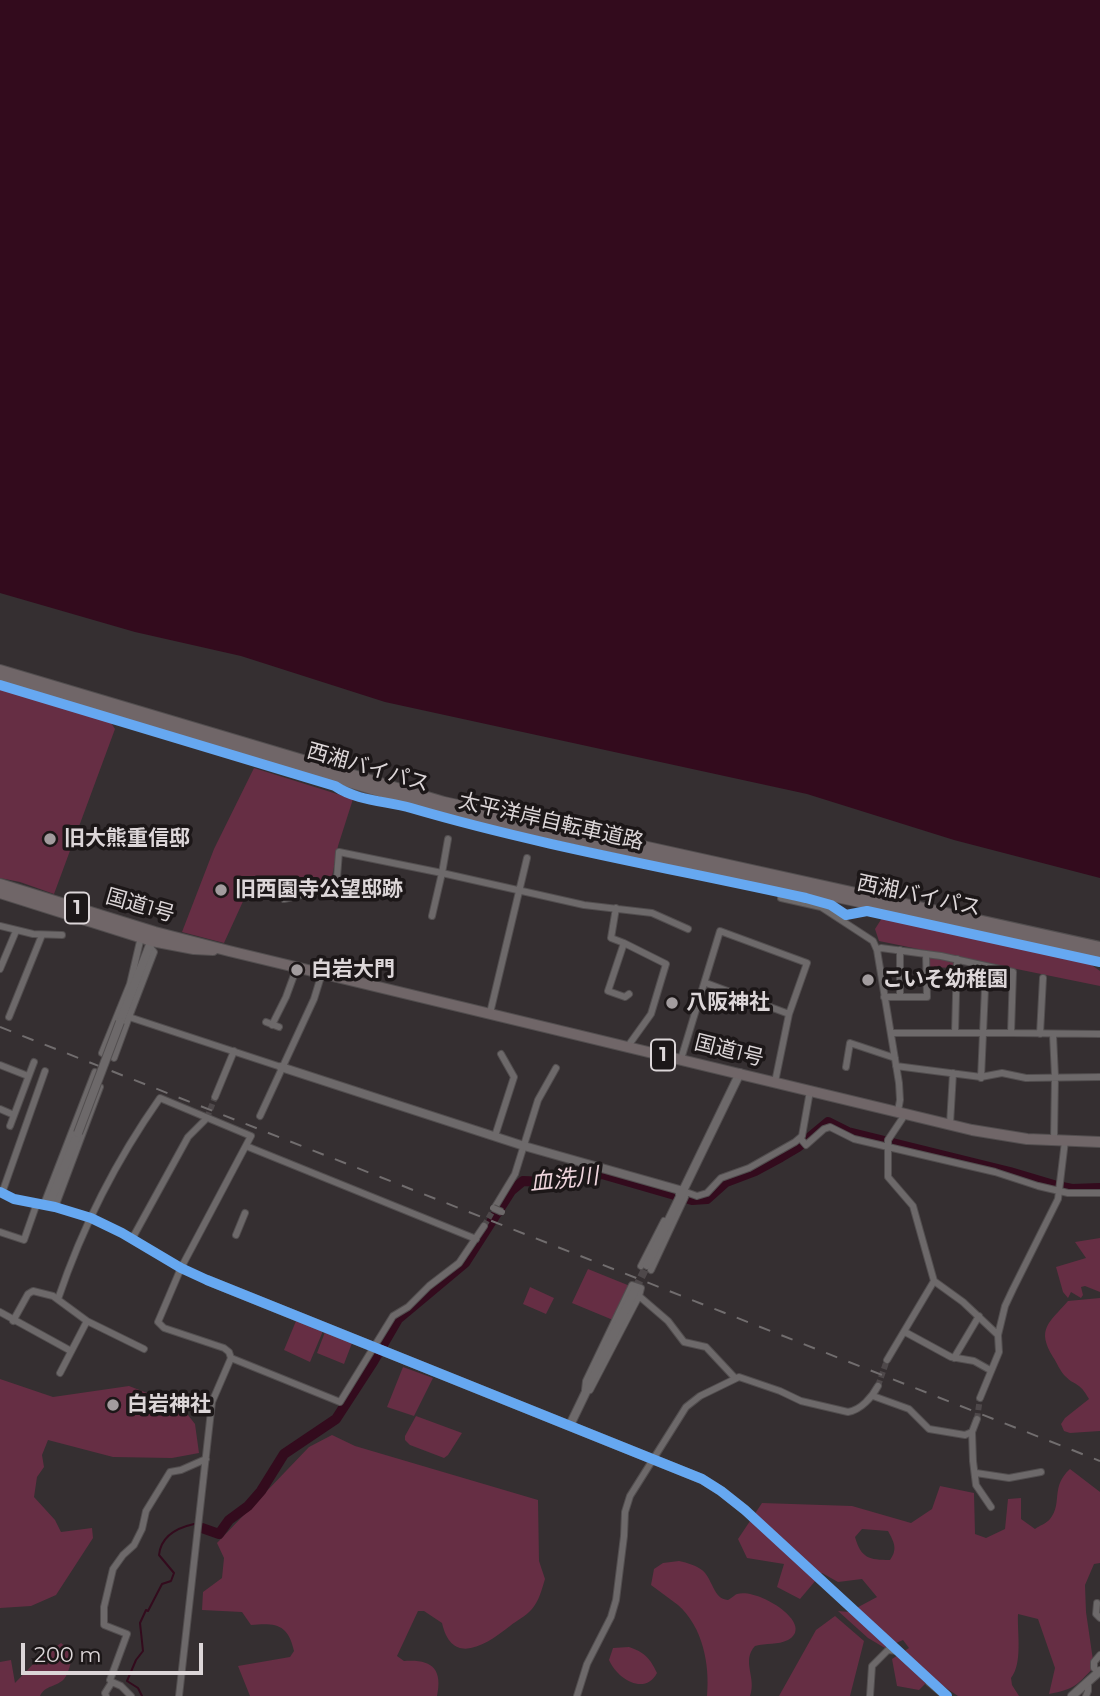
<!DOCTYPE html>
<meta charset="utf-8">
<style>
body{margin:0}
#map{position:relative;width:1100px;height:1696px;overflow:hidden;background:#352f31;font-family:Montserrat,sans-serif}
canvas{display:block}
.scale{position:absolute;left:21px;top:1643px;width:182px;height:32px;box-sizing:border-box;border:4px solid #dcd6d8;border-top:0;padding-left:9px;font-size:21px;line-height:24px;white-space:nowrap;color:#dcd6d8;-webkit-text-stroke:5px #1c1718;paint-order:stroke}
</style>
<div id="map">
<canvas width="1100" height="1696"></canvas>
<div class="scale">200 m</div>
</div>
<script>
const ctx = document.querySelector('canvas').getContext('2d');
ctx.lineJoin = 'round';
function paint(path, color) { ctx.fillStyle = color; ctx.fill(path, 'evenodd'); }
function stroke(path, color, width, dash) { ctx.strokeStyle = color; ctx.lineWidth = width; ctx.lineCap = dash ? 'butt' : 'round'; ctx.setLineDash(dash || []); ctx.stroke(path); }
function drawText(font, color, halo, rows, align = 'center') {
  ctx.font = font + ' Montserrat,"Noto Sans JP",sans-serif'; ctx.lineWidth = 7; ctx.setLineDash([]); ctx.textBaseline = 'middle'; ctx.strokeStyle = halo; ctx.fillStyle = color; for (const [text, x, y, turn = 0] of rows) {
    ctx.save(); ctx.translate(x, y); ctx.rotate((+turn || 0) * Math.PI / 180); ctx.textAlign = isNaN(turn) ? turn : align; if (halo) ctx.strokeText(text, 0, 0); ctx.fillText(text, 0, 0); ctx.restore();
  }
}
const green = new Path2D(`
 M0,685L108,718L115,729L54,894L20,882L0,878Z
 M254,768L353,799L338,846L330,887L250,886L224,943L182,932L214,849Z
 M882,918L1089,963L1100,971V986L879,941L875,929Z
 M930,956L954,961L955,968L929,967Z
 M1100,1238V1292L1085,1286L1081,1287L1083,1295L1081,1298L1071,1292L1068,1298L1063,1292L1056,1267L1086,1258L1075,1242Z
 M588,1269L630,1286L613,1320L572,1303Z
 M530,1287L554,1298L546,1314L523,1304Z
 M1100,1298V1431L1070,1433L1064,1431L1061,1424L1065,1418L1089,1399C1079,1381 1076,1387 1065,1376C1060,1371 1057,1363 1053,1357C1036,1329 1049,1323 1068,1301Z
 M296,1321L323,1331L310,1362L284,1350Z
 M325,1332L352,1343L344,1364L317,1353Z
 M403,1367L433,1378L414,1416L387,1407Z
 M0,1379L53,1397L129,1386L181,1406L195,1424L199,1453L172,1458L113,1457L48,1440L42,1455L44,1467L37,1477L34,1497L55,1520L61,1532L92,1528L93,1538L56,1595L31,1606L0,1608Z
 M416,1416L462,1433L448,1455L444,1458L410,1445L405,1440V1436Z
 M332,1435L355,1446L538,1500L539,1561L545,1579C542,1589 539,1601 532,1609C526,1616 516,1621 510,1626C486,1645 452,1667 442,1623L424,1611H418L397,1656L404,1661C431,1659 443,1668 437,1696H250L238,1666L290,1657L294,1651C288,1624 276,1623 251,1625L242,1612L202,1610L203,1592L222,1578L224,1558L217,1543L309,1447Z
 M1070,1469L1100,1492V1563L1094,1564L1085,1585L1086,1612L1094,1667C1076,1686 1075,1689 1049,1694L1055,1668L1038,1619L1018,1614C1017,1632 1023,1663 1011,1678L1012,1685L1019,1696H958L931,1678L919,1690L897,1686L892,1659L909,1648L903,1640L885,1648L868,1638L838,1611L849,1612L877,1597L862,1579L838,1582L822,1573L800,1599L777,1587L784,1564L747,1558L738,1539L762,1503L852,1506L911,1523L932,1509L940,1486L974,1493L975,1534L986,1538L1005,1529L1008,1499L1021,1498V1519L1035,1529C1039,1526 1047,1523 1050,1519C1063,1503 1050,1487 1070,1469ZM862,1529L888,1531C894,1542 898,1549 890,1560C869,1560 861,1558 855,1537Z
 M679,1561C688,1563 695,1565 702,1570C713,1579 713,1599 728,1600C730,1599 736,1594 737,1594C757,1587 817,1624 788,1640C778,1645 766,1643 755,1646C741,1661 757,1678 750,1696H707C710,1665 703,1627 678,1605C669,1598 660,1592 651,1585L654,1569L663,1563Z
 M835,1616L864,1641L850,1696H779L816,1630Z
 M61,1643L72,1652C72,1659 69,1673 64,1679C57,1687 45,1685 40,1696H0V1662L11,1660L15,1683L37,1660Z
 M629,1647C644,1652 650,1658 657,1673C645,1696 617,1679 609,1660L613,1648Z`);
const water = new Path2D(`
 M0,0H1100V878L954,840L807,794L385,702L241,656L135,632L0,593Z`);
const stream = new Path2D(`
 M142,1696L138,1688L127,1681L136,1660L143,1651L140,1623L146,1610L148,1611L162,1584L171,1581L174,1573L159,1555C161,1536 176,1528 194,1524`);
const river = new Path2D(`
 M202,1528L219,1534L229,1520L248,1506L261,1491L284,1454L336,1419L373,1362L398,1319L465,1263L511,1191L523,1181L570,1183L589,1176L602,1174L692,1200L707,1199L726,1182L755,1171L781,1157L798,1147L828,1122L848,1132L1010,1172L1057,1186L1072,1189L1100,1188`);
const streetTunnel = new Path2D(`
 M207,1118L215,1097
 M484,1226L495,1207
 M878,1386L887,1360
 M977,1419L980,1398`);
const secondaryTunnel = new Path2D(`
 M636,1288L647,1265
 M745,1510L930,1682`);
const street = new Path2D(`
 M448,839L442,873L584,905L652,913L688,929
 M781,898L821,907L873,941L877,950
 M284,899L313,892L336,890L339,852L442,873L432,916
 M616,908L611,938L624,943
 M0,926L33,934L62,935
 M150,947L154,952L129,1017L281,1067
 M0,969L16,931
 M706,983L789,1014
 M884,997H927L926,954
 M900,997V950
 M490,1013L527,858
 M9,1017L42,935
 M266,1022L279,1027
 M272,1025L286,997L297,967
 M891,1033H1011
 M955,1033L957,959
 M1040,1034L1043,978
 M1053,1035L1055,1076L1054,1141
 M628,1046L651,1014L666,964L624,943L608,991L625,997L629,994
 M102,1053L130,984L141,937
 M114,1058L129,1017
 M681,1059L720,931L807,963L789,1014L775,1082
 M0,1065L28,1076
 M896,1066L981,1077L1002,1073L1026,1078L1100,1077
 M846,1067L850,1043L895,1058
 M981,1078L986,966
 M215,1097L234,1051
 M0,1109L14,1115
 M898,1111L900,1100L899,1083L877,950L881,948L941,956L1013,972L1011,1033L1100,1034
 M906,1113L888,1140V1177L913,1206L934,1281
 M260,1116L314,999L322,973
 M950,1124L953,1073
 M10,1126L34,1062
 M495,1136L514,1077L501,1054
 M800,1138L806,1145L824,1129L830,1127L854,1139L995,1172L1038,1186L1068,1193H1100
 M246,1146L476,1239
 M0,1192L14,1199L55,1207L91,1218L122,1233L181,1268L207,1280
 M2,1193L45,1071
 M679,1194L683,1191L697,1196L707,1193L721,1178L749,1168L795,1142L802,1136L810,1091
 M44,1204L95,1072
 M55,1207L100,1087
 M495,1207L515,1174L538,1100L556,1068
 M0,1232L24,1240L37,1203
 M236,1235L245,1213
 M132,1239L188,1137L207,1118
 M641,1266L664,1221
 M651,1270L685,1197L683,1191
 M58,1299C82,1228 117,1159 160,1098L251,1136L181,1268L158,1322L164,1328L224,1348L229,1352L231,1358L212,1402L179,1696
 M0,1312L71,1351
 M13,1321L28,1294L33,1291L53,1296L87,1321L144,1349
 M905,1332L951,1357L974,1361L990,1370
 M231,1358L340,1402L393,1316L408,1307L429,1286L459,1263L484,1226
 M954,1358L979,1316
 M887,1360L934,1281L963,1302L998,1335L1005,1306L1013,1289L1058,1199L1065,1141
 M60,1373L87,1321
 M585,1390L586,1381L632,1285L641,1288L639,1296L668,1321L684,1342L706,1347L735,1378
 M590,1390L639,1296
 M873,1396L909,1409L929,1429L965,1435L972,1432L977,1419
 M980,1398L999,1352L998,1335
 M972,1432L973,1461L976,1485L991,1507
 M976,1473L1009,1478L1041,1472
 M1097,1603L1096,1614L1100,1618
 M1099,1673L1094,1668V1662L1100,1655
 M112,1682L121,1686L131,1696
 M106,1696L105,1693L112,1682L110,1680L127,1634L104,1625V1607L113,1569L123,1555L134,1545L142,1529L146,1511L170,1472L181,1470L206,1459
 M577,1696L587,1664L611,1617L616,1600L624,1536L625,1512L630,1496L686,1407L700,1396L739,1377L780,1391L801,1401L848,1412C861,1410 872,1397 878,1386
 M870,1696L872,1666L888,1650L898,1651
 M1086,1696L1088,1691V1682`);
const secondary = new Path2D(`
 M120,1022L153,937
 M281,1067L524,1146L683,1191
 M49,1205L78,1133
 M647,1265L740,1073
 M207,1280L702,1479L721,1491L745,1510
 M570,1425L636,1288
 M930,1682L947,1696
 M1072,1696L1100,1671`);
const highway = new Path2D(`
 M0,670L444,802L1100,947
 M0,678L442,810L1100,955
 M0,884L155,932L229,951L972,1130L1027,1139L1100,1142
 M0,893L152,941L194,949L213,950`);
const rail = new Path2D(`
 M0,1027L1100,1461`);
const streetBridge = new Path2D(`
 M493,1208L502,1212`);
const secondaryBridge = new Path2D(`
 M78,1133L120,1022`);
const cycleway = new Path2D(`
 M0,685L335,786C357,801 386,801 411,808C541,846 675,869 806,898L831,905L846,915L867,911L1100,962
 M0,1192L14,1199L55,1207L91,1218L122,1233L181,1268L207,1280L702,1479L721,1491L745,1510L947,1696`);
const markers = [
 [50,839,7,"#a29c9e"],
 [221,890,7,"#a29c9e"],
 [297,970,7,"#a29c9e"],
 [868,980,7,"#a29c9e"],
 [672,1003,7,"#a29c9e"],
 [113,1405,7,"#a29c9e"]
];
const shields = [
 [77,908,24],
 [663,1055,24]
];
const shieldNames = [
 ["1",77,908],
 ["1",663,1055]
];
const streetNames = [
 ["西湘バイパス",368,768,16],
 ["太平洋岸自転車道路",551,822,13],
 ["西湘バイパス",919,896,12],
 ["国道1号",140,906,16],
 ["国道1号",729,1051,14]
];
const poiNames = [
 ["旧大熊重信邸",64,839],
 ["旧西園寺公望邸跡",235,890],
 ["白岩大門",311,970],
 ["こいそ幼稚園",882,980],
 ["八阪神社",686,1003],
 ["白岩神社",127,1405]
];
const waterNames = [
 ["血洗川",564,1180,-6]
];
paint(green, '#662e44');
paint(water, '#330b1d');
stroke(stream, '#330b1d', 2);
stroke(river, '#330b1d', 10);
stroke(streetTunnel, '#4e484a', 6, [6, 3]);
stroke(secondaryTunnel, '#4e484a', 8, [8, 4]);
stroke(street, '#524e4f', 8);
stroke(secondary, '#524e4f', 10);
stroke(highway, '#524e4f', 12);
stroke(street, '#6d696a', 6);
stroke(secondary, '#6d696a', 8);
stroke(highway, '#706668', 10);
stroke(rail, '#716d6e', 2, [12, 12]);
stroke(streetBridge, '#524e4f', 8, []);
stroke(secondaryBridge, '#524e4f', 10, []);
stroke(streetBridge, '#6d696a', 6);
stroke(secondaryBridge, '#6d696a', 8);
stroke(cycleway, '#66a8f1', 10);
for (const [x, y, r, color] of markers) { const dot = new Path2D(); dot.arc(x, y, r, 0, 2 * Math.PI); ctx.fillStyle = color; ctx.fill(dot); stroke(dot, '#1c1718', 2.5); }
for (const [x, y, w] of shields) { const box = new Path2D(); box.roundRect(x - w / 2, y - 15.5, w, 31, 5); ctx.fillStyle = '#1c1718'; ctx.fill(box); stroke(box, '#dcd6d8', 2); }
drawText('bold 19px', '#dcd6d8', null, shieldNames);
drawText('21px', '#dcd6d8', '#1c1718', streetNames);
drawText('bold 21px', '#dcd6d8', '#1c1718', poiNames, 'left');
drawText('italic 23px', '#eed4dc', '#1c1718', waterNames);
</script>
